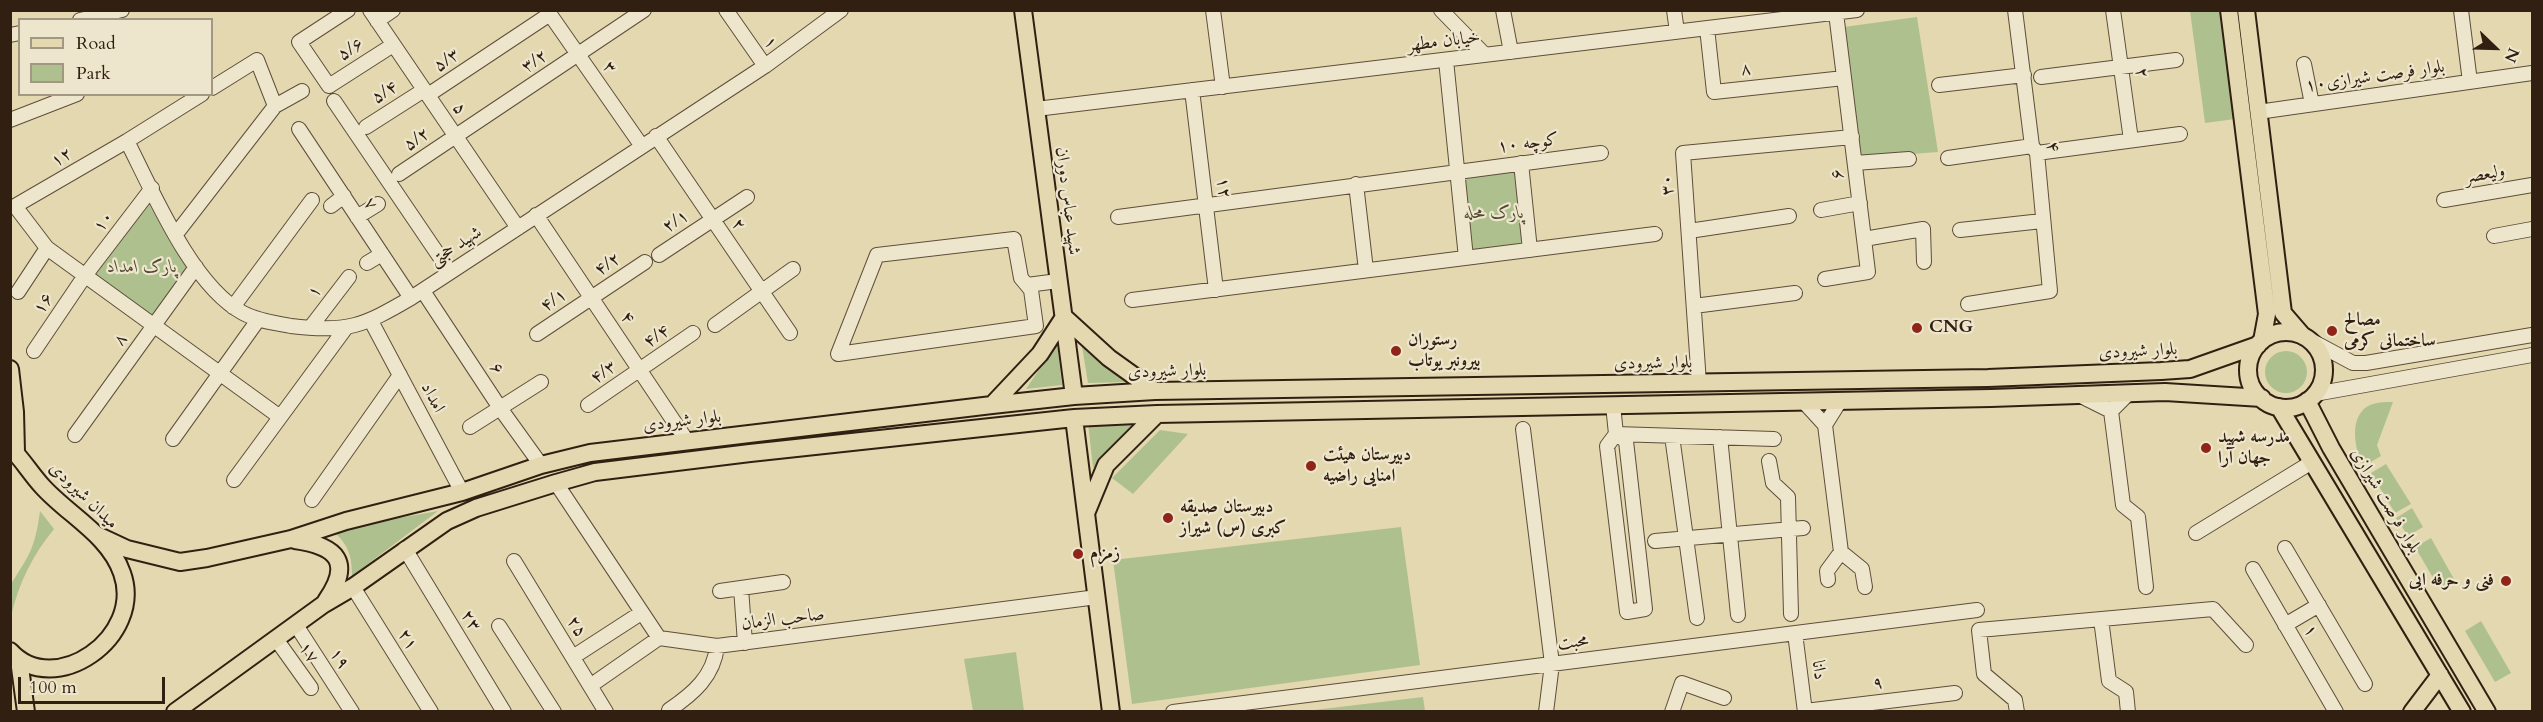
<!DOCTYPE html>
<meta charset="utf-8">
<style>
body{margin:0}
#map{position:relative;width:2543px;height:722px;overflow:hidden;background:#e4d8b0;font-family:Cardo,serif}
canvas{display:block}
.frame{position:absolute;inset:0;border:12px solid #312012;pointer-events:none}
.legend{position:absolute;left:18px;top:18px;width:195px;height:78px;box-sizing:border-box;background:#ede6cc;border:2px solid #a29782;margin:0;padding:8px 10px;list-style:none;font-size:18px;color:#312012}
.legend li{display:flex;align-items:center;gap:12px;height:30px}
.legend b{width:30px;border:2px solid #a29782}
.north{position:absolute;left:2465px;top:18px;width:60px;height:60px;-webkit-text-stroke:4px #ede6cc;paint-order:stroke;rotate:113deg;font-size:16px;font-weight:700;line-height:24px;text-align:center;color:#312012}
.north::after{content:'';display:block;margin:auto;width:21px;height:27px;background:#312012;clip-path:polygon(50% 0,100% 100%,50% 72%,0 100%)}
.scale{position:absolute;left:18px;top:677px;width:147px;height:27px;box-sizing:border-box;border:3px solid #312012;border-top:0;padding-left:8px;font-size:18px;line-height:21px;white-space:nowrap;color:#312012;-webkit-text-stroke:4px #ede6cc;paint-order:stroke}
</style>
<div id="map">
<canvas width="2543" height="722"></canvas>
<div class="frame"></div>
<ul class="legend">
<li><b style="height:8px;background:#e4d8b0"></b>Road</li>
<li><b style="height:16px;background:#afc08f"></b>Park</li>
</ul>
<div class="north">N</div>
<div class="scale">100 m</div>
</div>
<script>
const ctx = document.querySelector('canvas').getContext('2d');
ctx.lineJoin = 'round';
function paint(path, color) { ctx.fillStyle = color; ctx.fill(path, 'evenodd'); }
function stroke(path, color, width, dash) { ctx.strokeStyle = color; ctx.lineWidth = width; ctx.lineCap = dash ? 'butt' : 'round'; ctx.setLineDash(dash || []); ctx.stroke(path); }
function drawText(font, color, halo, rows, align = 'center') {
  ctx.font = font + ' Cardo,Amiri,serif'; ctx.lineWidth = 4.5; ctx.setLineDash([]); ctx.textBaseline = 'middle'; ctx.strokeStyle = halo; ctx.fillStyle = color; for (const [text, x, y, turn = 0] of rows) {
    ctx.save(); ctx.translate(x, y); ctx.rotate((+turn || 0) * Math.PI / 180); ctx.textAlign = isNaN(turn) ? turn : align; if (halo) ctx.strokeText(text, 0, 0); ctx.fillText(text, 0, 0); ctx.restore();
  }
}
const green = new Path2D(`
 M2190,11H2221L2235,119L2205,123Z
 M1917,17L1938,152L1860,158L1844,27Z
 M1516,171L1524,249L1472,254L1465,179Z
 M148,200L187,266L149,320L92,278Z
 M1081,340L1132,382L1088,383Z
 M1057,343L1062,385L1026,389Z
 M2265 372a21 21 0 1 1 42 0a21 21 0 1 1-42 0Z
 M2393,402L2377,445L2381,456L2364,466C2355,452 2349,421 2365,408C2373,402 2384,402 2393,402Z
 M1088,423H1135L1093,468Z
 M1160,430L1188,434L1133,494L1112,478Z
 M2386,464L2411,504L2395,513L2371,473Z
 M2412,508L2423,527L2408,536L2396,518Z
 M40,511L54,529C32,556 19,583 11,616C10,608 7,591 11,584C30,554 35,548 40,511Z
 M438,511L352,576C352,555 348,544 332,530Z
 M1401,527L1420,665L1132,704L1113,560Z
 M2431,538L2454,579L2439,588L2415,547Z
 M2481,621L2511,673L2495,682L2465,631Z
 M1016,652L1024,711H973L964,659Z
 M1423,697L1425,711H1306Z`);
const minor = new Path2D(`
 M348,10L299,42L329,86L393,45
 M370,10L518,228
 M547,10L641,145
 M726,10L765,66
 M1213,10L1223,87
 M1441,10L1485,55
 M1503,10L1511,52
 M1674,10L1677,32
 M2113,10L2131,140
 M2461,10L2470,82
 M1836,13L1864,239L1923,229L1924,262
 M80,20L122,10
 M377,21L393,10
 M1707,28L1714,92L1844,78
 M10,35L20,33
 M1446,60L1466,258
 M2304,64L2312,104
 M2041,77L2176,60
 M1939,85L2024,75
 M212,88L257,60L275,106
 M1192,90L1216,290
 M202,94L127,141L15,206L47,248L280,417
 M428,95L550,14
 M334,101L450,272
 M1036,109L1857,10
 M2258,112L2532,73
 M10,120L77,94
 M366,127L424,90
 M299,129L411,298
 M656,136L790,333
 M127,141C153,192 192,286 243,313C258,321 275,323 291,326C348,333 363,326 411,298L765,66L841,10
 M2037,153L2180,134
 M1948,158L2032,146
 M1521,163L1530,250
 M1855,163L1909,159
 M399,174L644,10
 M1356,184L1366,270
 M2444,200L2532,185
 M331,206L344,196
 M1821,210L1860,203
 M536,215L687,441
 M357,217L378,204
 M1118,217L1601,153
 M1960,230L2042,221
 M1689,231L1789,216
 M176,234L275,106L302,91
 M2494,236L2532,229
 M1014,239L1021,278L1031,290L1036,326L838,354L877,255Z
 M659,255L747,197
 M367,263L382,254
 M1825,279L1868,272L1864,239
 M1027,285L1058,281
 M423,291L500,408L541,465
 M18,292L47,248
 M1132,300L1655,234
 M1968,304L2050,291L2037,153L2032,146L2015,10
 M1694,306L1795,293
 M233,307L312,200
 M371,321L462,492
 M715,325L793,269
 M310,328L349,277
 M537,334L645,262
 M2310,340L2353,363H2366L2532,335
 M34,351L84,277L152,188
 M1699,383L1683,153L1852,137
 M2315,394L2532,355
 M2079,395L2111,411L2129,393
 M1804,402L1825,425L1840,401
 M588,405L693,333
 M1613,405L1616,434L1774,439
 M2111,411L2123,505L2138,517L2146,587
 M1825,425L1841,552
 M470,427L541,382
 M1523,429L1552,664L1546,712
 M1616,434L1626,441L1645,609L1627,612L1607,446Z
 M75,435L196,267
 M1672,436L1697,618
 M1720,437L1738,615
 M173,439L258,320
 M1769,461L1773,483L1788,497L1791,614
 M234,480L345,329
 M556,483L659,638L717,646L1097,597
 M312,500L400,375
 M2196,533L2312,462
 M1655,541L1803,528
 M2285,548L2365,684
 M405,549L504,712
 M514,561L606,712
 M2253,569L2336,712
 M1828,580L1827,571L1841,552L1862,569L1865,587
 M353,587L431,712
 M741,588L745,643
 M720,591L783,582
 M2101,619L2109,681L2126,692L2128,712
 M296,625L352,712
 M2285,625L2319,605
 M499,626L554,712
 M1795,633L1805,712
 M276,639L311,688
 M573,657L641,613
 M590,686L659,638
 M669,710C693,694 714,676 717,646
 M1805,711L1955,693
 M1173,712L1977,610
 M1672,712L1682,683L1724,698
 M2017,712L2015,700L1984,674L1979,630L2213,609L2246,645`);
const major = new Path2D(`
 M1023,10L1074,396
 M2229,10L2267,314L2262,341
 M2246,10L2283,313L2302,335
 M1064,317L1109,358L1155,391
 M2248 370a38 38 0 1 1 76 0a38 38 0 1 1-76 0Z
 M10,369L15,412L16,452
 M2307,401L2331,448L2487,712
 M992,405L1040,354L1064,317
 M2279,407L2462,712
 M1074,418L1111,712
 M10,447C22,459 31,474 42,486C68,515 109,535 122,573C145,637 54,700 10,651
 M1087,511L1106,465L1157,414
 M97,535L127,549L180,562L207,558L291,539L346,521L462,492L541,465L590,453L992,405L1074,396L1155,391L1988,378L2161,371L2190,369L2258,345
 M295,540C337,546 353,562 326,601
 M19,660L26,712
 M175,712L324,604L353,587L447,521L476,508L556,483L595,472L750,453L1074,418L1157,414L1991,398L2165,392L2262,398
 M2412,712L2440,675`);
const markers = [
 [1917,328,6,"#8f2418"],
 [2332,331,6,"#8f2418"],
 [1396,351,6,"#8f2418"],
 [2206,448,6,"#8f2418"],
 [1311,466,6,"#8f2418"],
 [1168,518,6,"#8f2418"],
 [1078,554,6,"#8f2418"],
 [2506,581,6,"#8f2418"]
];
const streetNames = [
 ["خیابان مطهر",1444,42,-7],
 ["۱",770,43,55],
 ["۵/۶",351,50,-33],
 ["۵/۳",447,61,-34],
 ["۳/۲",535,62,-34],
 ["۳",609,68,55],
 ["۸",1746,70,-6],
 ["۲",2141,73,83],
 ["بلوار فرصت شیرازی۱۰",2375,77,-8],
 ["۵/۴",385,93,-33],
 ["۵",459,109,56],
 ["۵/۲",417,140,-34],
 ["کوچه ۱۰",1528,144,-7],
 ["۴",2052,147,77],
 ["۱۲",62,158,-30],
 ["۶",1838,174,-97],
 ["ولیعصر",2485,175,-10],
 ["۳۰",1668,185,-94],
 ["۱۲",1223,188,83],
 ["شهید عباس دوران",1067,201,83],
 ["۷",370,204,56],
 ["۱۰",104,222,-53],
 ["۲/۱",676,222,-33],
 ["۲",738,225,56],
 ["شهید حجتی",456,247,-33],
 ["۴/۲",608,265,-34],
 ["۱",315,292,-53],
 ["۴/۱",554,301,-34],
 ["۱۶",44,304,-56],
 ["۴",627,318,56],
 ["۴/۴",657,337,-34],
 ["۸",121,340,-54],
 ["بلوار شیرودی",2138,352,-3],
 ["بلوار شیرودی",1653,364,-1],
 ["۶",496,369,57],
 ["بلوار شیرودی",1167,372,-2],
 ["۴/۳",604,373,-34],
 ["امداد",432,398,62],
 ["بلوار شیرودی",682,422,-7],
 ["میدان شیرودی",83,496,44],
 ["بلوار فرصت شیرازی",2385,501,59],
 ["صاحب الزمان",783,620,-7],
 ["۲۳",470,621,59],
 ["۲۵",576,627,58],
 ["۱",2310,631,60],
 ["۲۱",407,640,58],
 ["محبت",1573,643,-7],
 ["۱۷",308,653,55],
 ["۱۹",339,659,57],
 ["دانا",1818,670,82],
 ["۹",1878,684,-7]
];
const parkNames = [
 ["پارک محله",1494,214],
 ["پارک امداد",142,268]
];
const poiNames = [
 ["مصالح",2344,321],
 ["ساختمانی کرمی",2344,342],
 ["CNG",1929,328],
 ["رستوران",1408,341],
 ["بیرونبر یوتاب",1408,362],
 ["مدرسه شهید",2218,438],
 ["جهان آرا",2218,459],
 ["دبیرستان هیئت",1323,456],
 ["امنایی راضیه",1323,477],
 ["دبیرستان صدیقه",1180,508],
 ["کبری (س) شیراز",1180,529],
 ["زمزم",1090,554],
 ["فنی و حرفه ایی",2494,581,"right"]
];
paint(green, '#afc08f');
stroke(minor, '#5e4e3a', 16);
stroke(major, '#312012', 20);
stroke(minor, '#ede6cc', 14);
stroke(major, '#e4d8b0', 16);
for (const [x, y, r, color] of markers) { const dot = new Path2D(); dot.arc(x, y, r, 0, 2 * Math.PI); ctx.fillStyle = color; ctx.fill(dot); stroke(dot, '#ede6cc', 2); }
drawText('18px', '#312012', '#ede6cc', streetNames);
drawText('italic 18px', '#504831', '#ede6cc', parkNames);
drawText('bold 18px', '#312012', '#ede6cc', poiNames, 'left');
</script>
